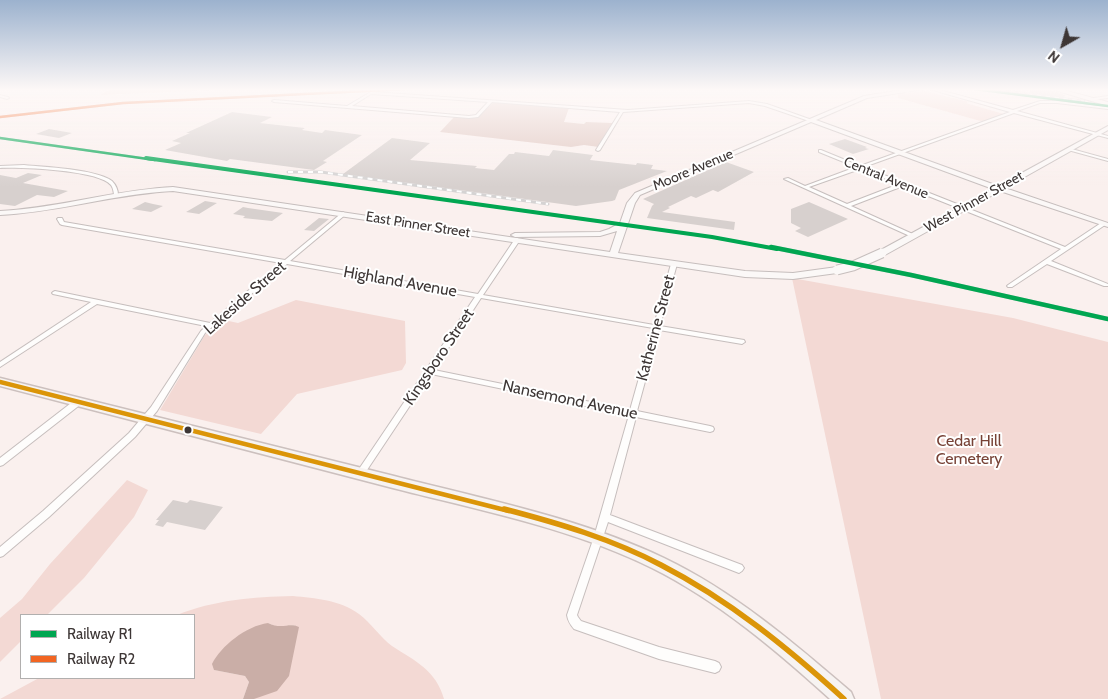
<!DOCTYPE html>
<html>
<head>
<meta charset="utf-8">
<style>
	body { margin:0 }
	#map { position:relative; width:1108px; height:699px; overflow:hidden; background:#faf0ee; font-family:Cabin,sans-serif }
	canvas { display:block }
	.legend { position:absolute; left:20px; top:614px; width:175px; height:65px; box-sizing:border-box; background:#fff; border:1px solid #b1afae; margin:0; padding:6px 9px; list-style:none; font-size:15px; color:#3d3635 }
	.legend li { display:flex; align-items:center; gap:10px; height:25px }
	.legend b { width:25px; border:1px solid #b1afae }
	.north { position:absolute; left:1038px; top:20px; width:50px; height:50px; -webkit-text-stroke:4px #fff; paint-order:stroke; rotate:218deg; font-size:14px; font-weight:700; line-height:20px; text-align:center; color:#3d3635 }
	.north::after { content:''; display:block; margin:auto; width:18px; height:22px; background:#3d3635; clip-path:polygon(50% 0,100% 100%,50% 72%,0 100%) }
</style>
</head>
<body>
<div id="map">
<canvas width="1108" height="699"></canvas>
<ul class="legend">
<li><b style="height:6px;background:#00a651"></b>Railway R1</li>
<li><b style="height:6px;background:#f26522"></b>Railway R2</li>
</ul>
<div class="north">N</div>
</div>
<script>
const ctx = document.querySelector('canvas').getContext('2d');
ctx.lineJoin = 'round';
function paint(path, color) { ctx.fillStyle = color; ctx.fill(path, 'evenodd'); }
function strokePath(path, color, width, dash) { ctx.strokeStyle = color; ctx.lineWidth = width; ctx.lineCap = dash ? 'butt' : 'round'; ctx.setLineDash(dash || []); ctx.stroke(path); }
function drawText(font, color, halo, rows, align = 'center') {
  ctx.font = font + ' Cabin,sans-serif'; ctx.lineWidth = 4; ctx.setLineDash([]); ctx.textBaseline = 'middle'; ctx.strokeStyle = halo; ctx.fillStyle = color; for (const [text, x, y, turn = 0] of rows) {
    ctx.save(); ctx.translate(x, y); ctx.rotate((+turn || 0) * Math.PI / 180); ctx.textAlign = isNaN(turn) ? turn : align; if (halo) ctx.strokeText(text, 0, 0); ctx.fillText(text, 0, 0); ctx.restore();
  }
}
paint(new Path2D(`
	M111 89H237L100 95Z
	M925 91 970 102 966 103 1004 114 984 122 898 98V94Z
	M792 278 1013 318 1108 342V699H881Z
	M296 300 405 321 406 363 402 370 297 394 261 434 160 410 205 335 224 320 238 323Z
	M127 480 148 490 134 517 84 578 47 615H21V641L0 662V618L22 599 50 564Z
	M293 596C315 598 340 600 359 614 371 623 380 637 392 646 415 661 436 670 444 699H254L295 625 277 627 268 623 214 670 245 676 249 682 243 699H0L39 678H194V615H177C214 600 253 597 293 596Z`), '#f3d9d4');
paint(new Path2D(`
	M494 102 569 108 564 122 584 124 586 122 613 123 599 147 584 145 571 147 440 132 454 117H476Z`), '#e0c7c1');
paint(new Path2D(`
	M268 623C282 630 289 622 299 627L289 676 277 691 254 699H243L249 682 245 676 214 670 212 664C221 646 246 626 268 623Z`), '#caaea7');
paint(new Path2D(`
	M1030 89H1048L1065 95 1064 98 1030 94Z
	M232 112 272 117 260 123 305 128 302 130 322 133 325 130 362 135 323 161 327 162 314 170 230 159 227 161 165 150 181 143 172 141 190 133H186Z
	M49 129 72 133 59 138 36 134Z
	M392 138 430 143 410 160 477 166 475 168 494 170 509 154H514L515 152 549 156 553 150 593 155 590 160 636 165 637 163 653 165 651 169 667 171 619 190 615 200 612 201 576 206 343 174Z
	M845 139 867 147 865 148 869 149 853 154 829 144Z
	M726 162 754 172 718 192 713 190 696 198 691 196 668 207 670 208 662 212 735 222 734 230 647 218 652 206 654 204 643 199Z
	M28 173 42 175 23 183 68 191 54 197 37 195 15 206 0 204V175L16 178Z
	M205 201 217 203 199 214 186 212Z
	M145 202 153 204 163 206 151 212 132 209Z
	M809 202 848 219 808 237 795 231 801 228 791 223V209Z
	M243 207 248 208 283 213 272 221 243 218 245 216 233 214Z
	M319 218 329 219 314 231 304 230Z
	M173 500 187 503 190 500 223 507 205 530 167 522 163 527 155 525 159 520H156Z`), '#d7d0ce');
const street = new Path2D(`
	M929 89H936L1013 110 1040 101H1057L1108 107V109L1057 103H1040L1017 111 1108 136V138L1014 113 864 167 1065 247 1101 223H1105V225L1051 261 1108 284V286H1104L1047 264 1012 287H1008L1007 286 1008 285 1061 249 903 186 851 206 917 236 914 238 912 237 784 179 788 178 805 186 856 167 819 152V150H821L860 166 1010 112ZM860 169 899 184 847 204 809 187Z
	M374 90 376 91 374 92 628 110 749 101 767 104 812 120 809 121 765 106 749 103 623 112 600 150 598 151 596 150 620 112 492 102 478 117 469 118 274 102 272 101 274 100 347 106ZM371 94 488 102 476 115 469 116 352 106Z
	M0 95 8 97 9 98 7 99 0 97Z
	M1108 96V98L1089 100 1087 99Z
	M1068 148 1108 159V161L1068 150Z
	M24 165C44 167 96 169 112 181 116 185 118 190 118 195L114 196C114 193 113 188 111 185 98 170 21 167 0 168V166Z
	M343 212 346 214 345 215 290 261 478 294 515 239 517 238 520 240 483 295 654 325 671 264 674 262 677 264 660 326 744 340 745 342 742 344 659 330 637 411 710 426 713 427 714 429 713 431 710 432 636 417 610 515 742 565 744 568 742 571 739 573 608 522 577 615 578 617 581 621 659 647 715 661 719 663 721 667 719 671 715 673 659 659 574 629C570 624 568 621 567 615L594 537 629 415 431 374 363 476 360 477 357 476 356 474 357 472 475 297 287 264 205 333 157 411 135 437 49 517 3 556 0 557V547L43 511 129 433 151 407 201 331 206 326 97 304 0 367V362L91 302 53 294 52 293 53 292 55 291 210 323 281 263 62 225 60 224 57 219 58 218H62L64 222 285 260ZM481 298 653 328 630 410 434 370Z
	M78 399 81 400 82 402 81 404 3 465 0 466V458L75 400Z`);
const secondary = new Path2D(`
	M909 89H925L867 98 816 120 998 186 1108 126V130L1005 188 1108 223V227L1000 191 885 255H879V251L993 189 811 122 640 195 635 203 618 253 745 271 793 273 837 267 841 270 837 273 793 279 745 277 173 191C114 194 59 212 0 215V211C59 208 114 190 173 187L610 252 617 231 600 236 515 237 511 235 515 233 600 232 609 229 620 223 627 203 635 193 864 96Z
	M1051 89H1060L1108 102V106Z`);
const primary = new Path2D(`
	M0 378C130 410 260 443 390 475 483 499 577 517 664 558 733 591 793 642 851 692L854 699H830C776 650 718 601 652 568 569 527 478 510 389 487 260 453 130 420 0 386Z`);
strokePath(street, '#c6bebd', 2);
strokePath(secondary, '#c6bebd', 2);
strokePath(primary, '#ccc0be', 3);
paint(street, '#fefdfc');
paint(secondary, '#fbf8f7');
paint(primary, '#f7f3f1');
const railFar2 = new Path2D(`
	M992 89 1084 101
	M0 117 123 103 405 89
	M0 138 155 160`);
const railFar1 = new Path2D(`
	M146 158 712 237 777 249
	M288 172H321L548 204`);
const rail = new Path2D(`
	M771 247 911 275 1108 319`);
strokePath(railFar2, '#d5d3d3', 2.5);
strokePath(railFar1, '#d5d3d3', 3);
strokePath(rail, '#d5d3d3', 4.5);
strokePath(railFar2, '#fff', 1, [4.5]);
strokePath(railFar1, '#fff', 2, [5]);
strokePath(rail, '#fff', 2.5, [7]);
const secondaryBridge = new Path2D(`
	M837 270 853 266 882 253`);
strokePath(secondaryBridge, '#c6bebd', 11, []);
strokePath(secondaryBridge, '#fbf8f7', 9);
strokePath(new Path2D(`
	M0 382 509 511`), '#db9508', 4.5);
strokePath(new Path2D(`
	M504 509C558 523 612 539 661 565 729 600 788 648 844 699`), '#db9508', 5.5);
strokePath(new Path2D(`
	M974 89 1108 106
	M0 138 155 160`), '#00a651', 2.5);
strokePath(new Path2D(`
	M146 158 712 237 777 249`), '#00a651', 4);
strokePath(new Path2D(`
	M771 247 911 275 1108 319`), '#00a651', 4.5);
strokePath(new Path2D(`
	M0 117 123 103 405 89`), '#f26522', 2.5);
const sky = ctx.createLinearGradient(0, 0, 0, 187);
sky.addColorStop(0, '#9cb2ce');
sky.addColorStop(0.48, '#fdf8f7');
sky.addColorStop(1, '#fdf8f700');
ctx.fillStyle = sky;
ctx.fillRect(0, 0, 1108, 187);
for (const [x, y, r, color] of [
	[188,430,4.5,"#3d3635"]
]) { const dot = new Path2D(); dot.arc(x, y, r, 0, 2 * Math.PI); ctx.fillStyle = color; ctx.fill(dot); strokePath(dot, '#fff', 2); }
drawText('14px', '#3d3635', '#fff', [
	["Moore Avenue",693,170,-23],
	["Central Avenue",886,178,22],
	["West Pinner Street",974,202,-29],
	["East Pinner Street",418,225,9]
]);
drawText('16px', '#3d3635', '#fff', [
	["Highland Avenue",400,282,10],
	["Lakeside Street",245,298,-41],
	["Katherine Street",656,328,-75],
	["Kingsboro Street",439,357,-56],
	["Nansemond Avenue",570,400,12]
]);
drawText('16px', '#774236', '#fff', [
	["Cedar Hill",969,441],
	["Cemetery",969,459]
]);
</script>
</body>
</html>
